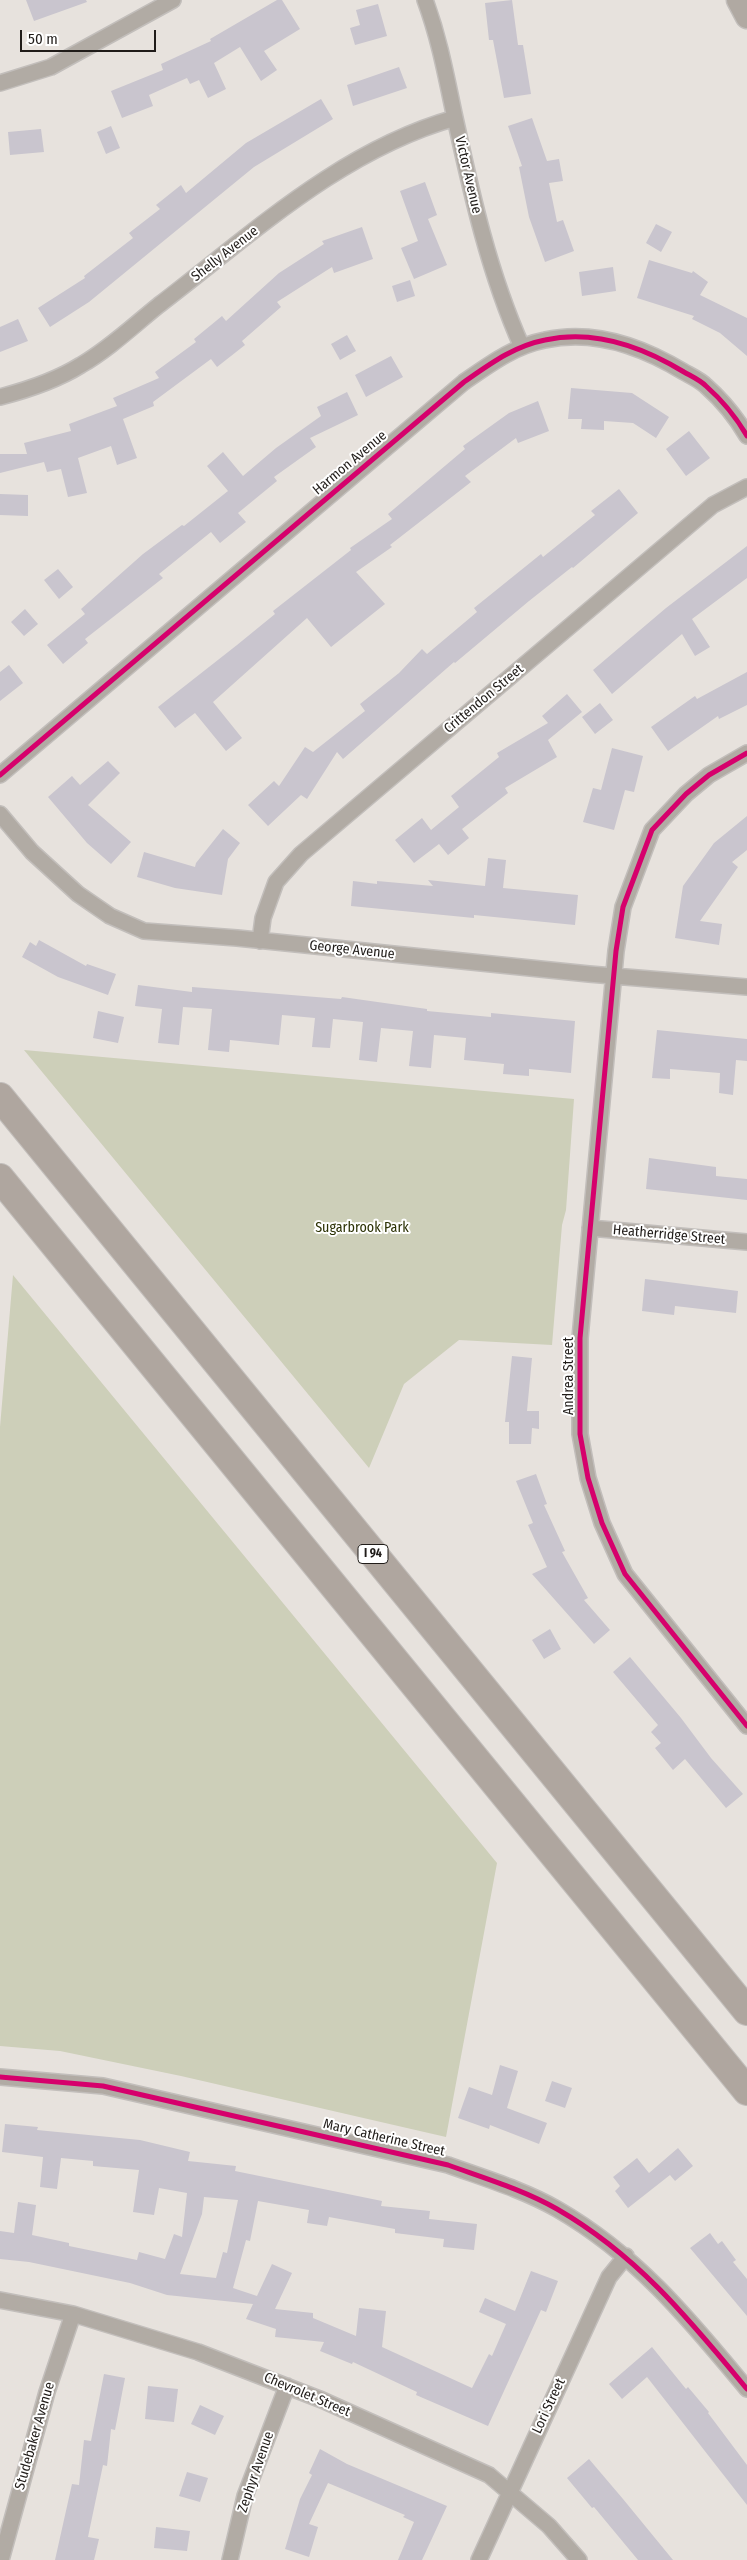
<!DOCTYPE html>
<html>
<head>
<meta charset="utf-8">
<style>
	body { margin:0 }
	#map { position:relative; width:747px; height:2560px; overflow:hidden; background:#e7e2dd; font-family:"Fira Sans Condensed",sans-serif }
	canvas { display:block }
	.scale { position:absolute; left:20px; top:30px; width:136px; height:22px; box-sizing:border-box; border:2px solid #201c19; border-top:0; padding-left:6px; font-size:15px; line-height:18px; white-space:nowrap; color:#201c19; -webkit-text-stroke:4px #fff; paint-order:stroke }
</style>
</head>
<body>
<div id="map">
<canvas width="747" height="2560"></canvas>
<div class="scale">50 m</div>
</div>
<script>
const ctx = document.querySelector('canvas').getContext('2d');
ctx.lineJoin = 'round';
function paint(path, color) { ctx.fillStyle = color; ctx.fill(path, 'evenodd'); }
function strokePath(path, color, width, dash) { ctx.strokeStyle = color; ctx.lineWidth = width; ctx.lineCap = dash ? 'butt' : 'round'; ctx.setLineDash(dash || []); ctx.stroke(path); }
function drawText(font, color, halo, rows, align = 'center') {
  ctx.font = font + ' "Fira Sans Condensed",sans-serif'; ctx.lineWidth = 4; ctx.setLineDash([]); ctx.textBaseline = 'middle'; ctx.strokeStyle = halo; ctx.fillStyle = color; for (const [text, x, y, turn = 0] of rows) {
    ctx.save(); ctx.translate(x, y); ctx.rotate((+turn || 0) * Math.PI / 180); ctx.textAlign = isNaN(turn) ? turn : align; if (halo) ctx.strokeText(text, 0, 0); ctx.fillText(text, 0, 0); ctx.restore();
  }
}
paint(new Path2D(`
	M24 1050 574 1099 566 1210 562 1225 552 1345 459 1340 404 1384 369 1468Z
	M13 1275 497 1863 446 2137 181 2076 60 2051 0 2046V1427Z`), '#cdcfb9');
paint(new Path2D(`
	M26 0H86L87 2 34 21Z
	M277 0H282L300 29 264 51 277 70 261 81 240 47 214 63 226 89 208 98 199 80 190 84 187 78 149 95 153 106 122 118 111 91 163 70 161 64 211 41 210 39Z
	M512 0 518 45H523L531 94 504 98 493 40H489L485 3Z
	M378 4 387 36 355 45 350 28 360 25 356 10Z
	M399 67 407 88 353 106 347 85Z
	M321 99 333 119 254 167 89 302 50 327 38 308 85 278 84 276 133 238 129 233 160 209 156 205 181 185 186 193 246 143Z
	M532 118 547 161 559 159 563 181 549 183 557 222 563 220 574 251 545 262 529 217 519 167 522 166 508 126Z
	M111 126 120 148 106 154 97 132Z
	M41 129 44 152 10 155 8 132Z
	M425 182 437 215 428 219 447 265 414 279 401 248 418 241 400 191Z
	M656 224 672 232 661 252 646 243Z
	M362 227 373 259 334 273 332 267 277 302 281 307 242 341 245 345 217 367 211 359 153 402 154 406 123 419 137 458 117 465 111 446 78 458 87 493 68 497 61 469 47 472 44 462 0 473V454H27L24 443 71 431 69 424 117 406 113 398 159 378 155 372 196 342 194 339 222 316 226 321 279 273 324 244 322 241Z
	M649 260 692 273 693 271 708 282 700 295 747 318V356L720 333 692 319 694 316 637 298Z
	M613 267 616 291 582 296 579 272Z
	M410 280 415 296 397 302 392 286Z
	M18 319 28 341 0 352V327Z
	M347 335 356 351 340 360 331 344Z
	M391 356 403 377 366 397 355 375Z
	M571 388 632 393 669 417 656 438 633 423 604 421V430L581 429 582 419H568Z
	M347 392 358 415 310 438 316 447 274 477 277 481 238 513 246 522 220 543 211 532 159 574 163 578 85 639 88 643 63 664 47 645 85 614 81 609 143 554 182 525 184 526 228 491 207 466 223 452 243 476 276 448 321 416 317 407Z
	M538 401 549 431 518 443 516 438 465 476 471 482 390 545 392 547 356 572 385 604 331 647 307 618 213 702 242 738 226 751 195 713 175 728 158 707 237 645 275 614 273 611 351 550 350 548 392 519 388 514 465 449 463 446 509 413Z
	M689 431 710 458 686 476 666 449Z
	M619 489 638 513 573 568 572 567 529 601 455 663 454 662 343 759 337 752 307 799 301 795 268 826 248 805 274 781 279 786 305 747 313 752 365 711 360 704 399 673 422 649 427 654 477 612 474 608 541 554 543 557 595 515 591 511Z
	M0 494 28 495V516L0 515Z
	M747 546V578L692 619 710 647 695 656 682 634 612 694 593 670 666 608Z
	M58 569 73 587 59 599 44 580Z
	M25 609 38 624 24 636 11 622Z
	M9 665 23 683 0 701V672Z
	M747 672V705L719 719 718 716 668 751 651 727 695 696 697 699Z
	M567 694 582 712 548 740 557 757 505 788 508 793 462 829 469 838 448 855 439 844 414 863 395 840 422 818 431 830 459 807 451 796 499 757 497 753 548 723 542 716Z
	M600 703 613 720 595 734 582 717Z
	M612 748 643 756 634 792 625 790 614 830 583 822 593 788 601 790Z
	M108 761 120 773 88 805 131 842 111 864 87 843 48 797 72 776 80 785Z
	M747 816V850L732 862 738 867 700 921 722 924 719 945 675 938 683 886 714 843Z
	M223 829 240 843 228 859 222 895 175 888 137 877 144 852 195 867 196 863Z
	M488 858 506 860 503 888 578 895 575 925 474 915V918L351 906 353 881 377 884V881L433 886 428 880 485 886Z
	M39 940 86 966 87 964 116 974 108 995 58 977 22 957 30 942 36 946Z
	M138 985 192 992V987L341 999 342 997 427 1009V1011L491 1017V1013L575 1021 571 1073 529 1069V1076L503 1074 504 1064 464 1060 466 1038 434 1035 431 1068 409 1066 413 1031 381 1028 377 1062 359 1060 363 1022 333 1019 330 1048 312 1047 315 1018 282 1015 279 1045 230 1040 229 1052 208 1050 212 1009 183 1007 179 1045 158 1043 162 1009 135 1006Z
	M98 1011 124 1017 118 1043 93 1038Z
	M657 1030 747 1039V1061L736 1060 733 1095 719 1093 720 1073 670 1069V1079L652 1078Z
	M649 1158 716 1167V1176L747 1179V1200L646 1189Z
	M645 1279 738 1291 736 1313 675 1306 674 1315 642 1311Z
	M512 1356 532 1358 527 1411H539V1429L532 1428 531 1444H509V1422H505Z
	M536 1474 547 1504 544 1505 565 1551 562 1552 588 1598 584 1600 610 1630 594 1644 532 1574 547 1567 528 1525 533 1523 516 1481Z
	M550 1629 561 1649 544 1659 532 1640Z
	M630 1657 681 1718 711 1758 743 1794 726 1808 685 1759 673 1770 655 1748 661 1743 651 1732 658 1725 613 1672Z
	M500 2065 518 2071 507 2108 547 2123 539 2144 490 2125 489 2129 458 2118 469 2087 492 2095Z
	M552 2081 572 2088 565 2108 545 2101Z
	M5 2124 38 2127 37 2130 140 2140 190 2152 188 2161 236 2166 235 2171 382 2201 381 2206 430 2211 429 2219 477 2224 474 2250 443 2247 444 2239 395 2233V2229L329 2217 327 2226 307 2223 309 2210 258 2201 250 2241 246 2240 233 2288 257 2296 272 2264 292 2273 275 2309 313 2313V2318L356 2336 359 2308 386 2311 382 2347 472 2388 489 2354 492 2356 506 2324 479 2312 485 2298 515 2311 531 2271 558 2281 546 2312 541 2310 488 2426 416 2395 417 2392 353 2362 352 2364 320 2351 324 2342 275 2337 276 2329 246 2319 253 2304 167 2295 130 2283 29 2262 0 2259V2231L14 2233 18 2202 36 2205 32 2235 69 2243V2246L137 2260 139 2252 165 2259 174 2234 182 2237 187 2193 159 2188 154 2215 133 2212 139 2170 93 2166V2161L61 2158 57 2189 40 2187 43 2157 2 2152ZM204 2197 238 2200 227 2253 223 2252 216 2278 180 2274 202 2214Z
	M678 2148 693 2166 675 2181 670 2175 628 2208 615 2191 620 2186 613 2177 637 2158 649 2173Z
	M710 2233 718 2244 722 2241 736 2260 733 2262 747 2279V2316L690 2248Z
	M652 2347 686 2389 688 2387 709 2412 708 2413 747 2465V2505L647 2377 622 2399 609 2384Z
	M104 2374 125 2378 115 2430 111 2429 107 2466 103 2465 88 2537 99 2539 94 2560H55L72 2484 79 2485 84 2440 91 2441Z
	M148 2386 178 2389 174 2422 145 2419Z
	M200 2405 224 2416 215 2435 191 2424Z
	M320 2449 347 2464 447 2506 422 2560H398L414 2522 403 2517 405 2515 328 2483 309 2524 318 2527 309 2557 285 2549 300 2499 312 2475 309 2473Z
	M589 2459 623 2499 673 2560H638L594 2507 592 2508 567 2478Z
	M187 2472 208 2478 200 2502 179 2496Z
	M156 2527 190 2531 187 2551 154 2548Z`), '#c9c5ce');
const street = new Path2D(`
	M425 0C440 41 446 76 455 118 472 196 489 273 522 347
	M0 83 51 67 173 0
	M0 397C27 390 57 380 81 365 109 349 134 325 159 305 252 234 341 150 455 118
	M747 753 709 775 686 794 652 830 623 907 616 951 580 1338V1434L588 1478 602 1523 625 1574 747 1726
	M0 775 464 382C490 364 514 346 545 340 594 329 643 347 684 372 691 376 700 380 706 386 723 401 736 417 747 436
	M0 814 32 852 78 894 110 916 144 931 237 938 589 974 747 987
	M260 941 263 918 276 882 301 854 713 505 747 487
	M590 1228 747 1242
	M0 2077 103 2086 448 2165C484 2178 524 2190 557 2209 637 2255 689 2319 747 2389
	M0 2300 73 2314 198 2352 322 2400 489 2475 549 2526 579 2560
	M1 2560 47 2392 73 2314
	M230 2560 245 2496 287 2386
	M479 2560 609 2277 626 2256`);
const secondary = new Path2D(`
	M738 0 747 17`);
const highway = new Path2D(`
	M0 1097 747 2011
	M0 1178 747 2091`);
strokePath(street, '#c2bebb', 18);
strokePath(secondary, '#c2bebb', 25);
strokePath(highway, '#c2bebb', 30);
strokePath(street, '#b1aba4', 15);
strokePath(secondary, '#b0a9a2', 22);
strokePath(highway, '#afa69f', 28);
strokePath(new Path2D(`
	M747 753 709 775 686 794 652 830 623 907 616 951 580 1338V1434L588 1478 602 1523 625 1574 747 1726
	M0 775 464 382C490 364 514 346 545 340 594 329 643 347 684 372 691 376 700 380 706 386 723 401 736 417 747 436
	M0 2077 103 2086 448 2165C484 2178 524 2190 557 2209 637 2255 689 2319 747 2389`), '#d6006c', 5);
for (const [x, y, w] of [
	[373,1554,30]
]) { const box = new Path2D(); box.roundRect(x - w / 2, y - 9.5, w, 19, 4); ctx.fillStyle = '#fff'; ctx.fill(box); strokePath(box, '#201c19', 1); }
drawText('bold 12px', '#201c19', null, [
	["I 94",373,1554]
]);
drawText('14px', '#201c19', '#fff', [
	["Victor Avenue",468,175,77],
	["Shelly Avenue",225,254,-38],
	["Harmon Avenue",350,463,-40],
	["Crittendon Street",484,699,-40],
	["George Avenue",352,950,6],
	["Heatherridge Street",669,1235,5],
	["Andrea Street",569,1376,-90],
	["Mary Catherine Street",384,2138,13],
	["Chevrolet Street",307,2395,23],
	["Lori Street",549,2406,-65],
	["Studebaker Avenue",35,2436,-74],
	["Zephyr Avenue",256,2472,-71]
]);
drawText('14px', '#2b3104', '#fff', [
	["Sugarbrook Park",362,1228]
]);
</script>
</body>
</html>
